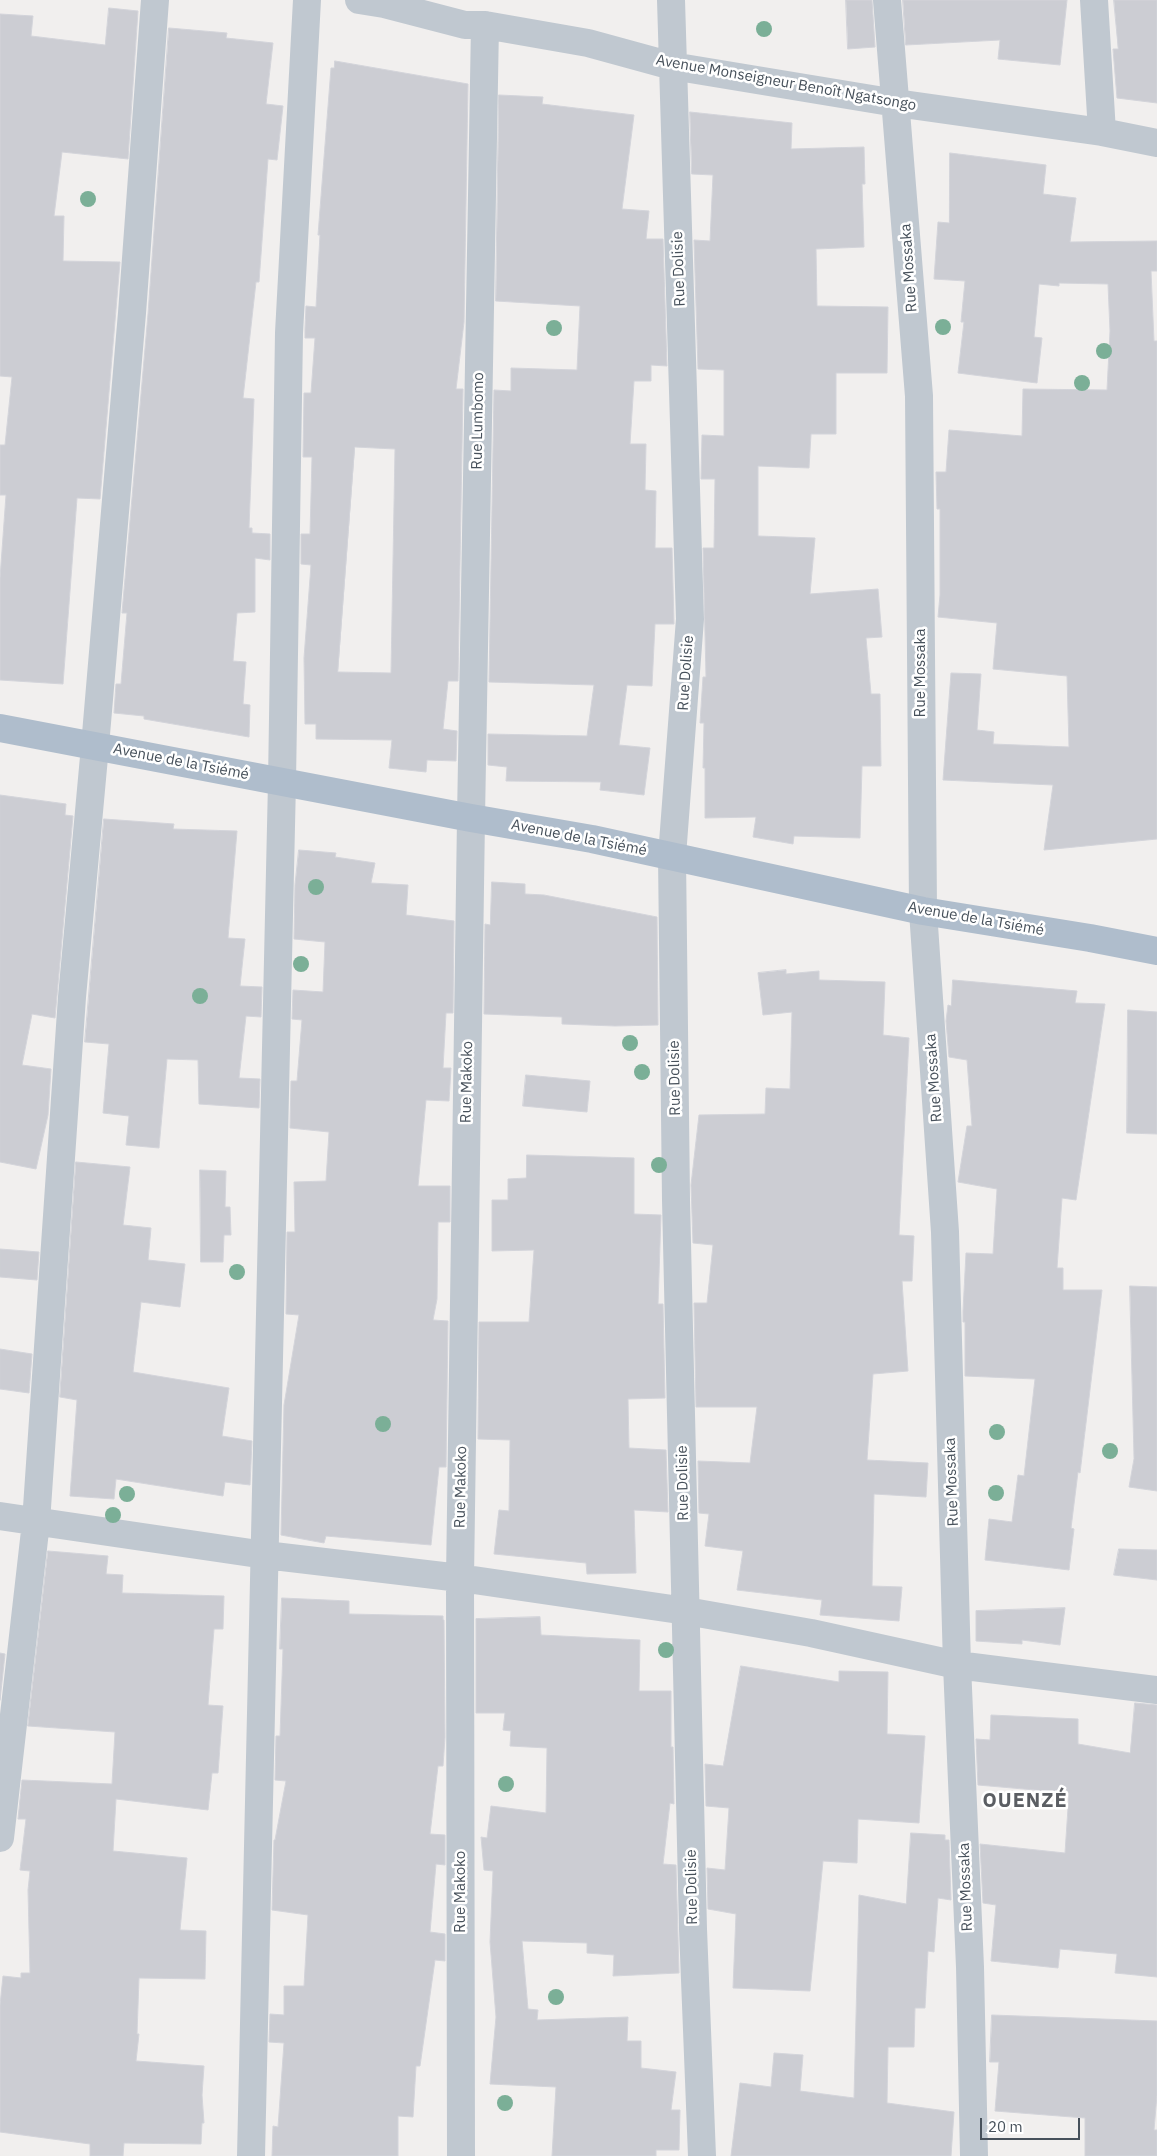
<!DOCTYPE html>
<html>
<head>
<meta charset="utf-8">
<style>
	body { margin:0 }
	#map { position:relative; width:1157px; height:2156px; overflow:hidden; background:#f1efee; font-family:"IBM Plex Sans",sans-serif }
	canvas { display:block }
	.scale { position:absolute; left:980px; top:2118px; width:100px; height:22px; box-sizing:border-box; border:2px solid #47515b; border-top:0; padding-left:6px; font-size:15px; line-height:18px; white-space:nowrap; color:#47515b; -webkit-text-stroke:4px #fff; paint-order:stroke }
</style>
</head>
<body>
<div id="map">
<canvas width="1157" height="2156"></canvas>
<div class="scale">20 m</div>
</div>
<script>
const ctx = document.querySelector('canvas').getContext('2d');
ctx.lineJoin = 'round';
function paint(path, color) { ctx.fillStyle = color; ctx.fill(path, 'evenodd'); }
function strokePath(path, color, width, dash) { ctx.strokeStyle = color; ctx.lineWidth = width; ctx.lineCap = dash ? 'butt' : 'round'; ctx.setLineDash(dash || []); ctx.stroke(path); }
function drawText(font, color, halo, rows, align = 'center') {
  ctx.font = font + ' "IBM Plex Sans",sans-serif'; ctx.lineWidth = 5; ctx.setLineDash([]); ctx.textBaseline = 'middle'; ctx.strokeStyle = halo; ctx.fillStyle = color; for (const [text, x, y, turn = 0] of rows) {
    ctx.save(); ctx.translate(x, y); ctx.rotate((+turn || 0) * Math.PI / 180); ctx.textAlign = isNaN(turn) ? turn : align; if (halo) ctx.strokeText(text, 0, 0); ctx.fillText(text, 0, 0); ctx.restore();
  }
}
const building = new Path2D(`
	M846 0H872L875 47 848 49Z
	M903 0H1067L1060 65 998 59 1000 40 906 45Z
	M1114 0H1157V103L1117 98 1113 49H1118Z
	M109 8 138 11 128 159 62 152 54 216H64L63 261 120 262 100 499 77 498 63 684 0 680V578L6 495H0V445H5L12 377 0 376V14L33 16 31 36 105 45Z
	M169 28 227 33 226 38 273 43 266 104 283 106 277 160 268 159 259 282H256L243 398 254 399 249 528H252V533L270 534V560L255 558V612L237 613 233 661 246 662 243 704 250 705 249 737 144 719V716L114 713 116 684H121L127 613H122L148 314Z
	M335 61 468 84 464 322 456 389H463L458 681H448L443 729 457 731 456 761 427 760 426 772 389 768 392 740 316 739V724H305L304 658 311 565 301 564V534H310L312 457H303L304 393H311L315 338H305V329L306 306 316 307 320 235H318L331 68H334ZM355 447 395 449 391 673 338 672Z
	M499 95 543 97 542 104 634 115 622 209 649 211 646 239H663L667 366 651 365V381H634L630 444H646L645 490 656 491 655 548H672L674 624H655L652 686 627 685 619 745 650 748 644 795 600 790 601 782 506 781 507 767 488 765V734L587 736 594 685 489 682 494 390 511 391V368L577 370 580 306 496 301Z
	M690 112 792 123 791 149 864 147 865 184H862L864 247 816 249 817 306 888 307 887 373H836V434H811L809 468 758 466V536L815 538 810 594 878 589 882 637 866 638 871 694H880L881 766H862L860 838 794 836 793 844 753 837 756 817 705 818V768H703L704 723H700L703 677H706L703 548H714L715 479H701L702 435 724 436V370L698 369 694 240 710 241 713 175 692 174Z
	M950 153 1046 165 1043 194 1076 198 1070 242 1157 241V271H1151L1154 341H1157V839L1044 850 1053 785 943 780 951 673 981 674 977 730 994 732 993 744 1069 747 1067 676 993 669 997 623 938 617 940 595V509H937L936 472H946L949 430 1022 436 1023 389 1107 390 1110 331 1108 284 1059 283V286L1039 284 1034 337 1042 338 1037 383 958 373 964 322H961L965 281 934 279 938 222 949 223Z
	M0 795 66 804 65 815 73 816 55 1018 32 1014 22 1065 51 1069 48 1115 36 1169 0 1162Z
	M104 819 174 824 173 829 237 831 228 938 245 939 240 986 262 987 261 1017 246 1016 239 1078 260 1079 259 1108 199 1104 198 1060 167 1059 159 1148 126 1145 129 1116 103 1113 109 1044 85 1042Z
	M299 850 336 853 335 857 375 863 371 883 408 885 406 915 454 921 453 1013H446L443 1068H451L449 1101 426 1100 418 1186H450V1222H438L437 1299 433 1320 448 1321 446 1467H439L431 1545 326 1536 324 1543 281 1535 284 1405 299 1315 286 1314 287 1232H295L294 1182 326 1181 329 1132 290 1128 291 1081H297L302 1020 292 1019 293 990 323 992 325 942 294 939 295 885Z
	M492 882 525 884V894L544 895 657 917 658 1025 615 1026 562 1024V1017L484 1014 485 924 490 925Z
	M786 970V974L819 971V980L885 982 883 1035 909 1038 899 1235 914 1236 912 1281H902L908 1371 873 1374 867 1460 928 1463 926 1497 874 1494 872 1586 902 1587 899 1621 820 1615 822 1600 737 1590 743 1551 705 1546 709 1514 699 1513 698 1461 750 1463 757 1407H696L694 1303H707L713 1245 693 1243 691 1185 699 1115 765 1114 766 1088 790 1089 792 1012 763 1015 758 973Z
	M953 980 1077 991 1075 1003 1105 1004 1076 1200 1062 1198 1057 1268H1063V1290H1102L1080 1473 1078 1472 1071 1528 1074 1529 1069 1570 985 1560 989 1519 1012 1522 1018 1475 1024 1476 1035 1379 965 1376V1322H963V1311L966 1253 993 1254 997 1189 958 1182 967 1126H972L967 1060 949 1057 946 1021 948 1005 951 1006Z
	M1128 1010 1157 1012V1134L1127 1133Z
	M526 1075 590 1081 587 1112 523 1106Z
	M527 1155 634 1158V1214L661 1215 658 1304H663L665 1398 628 1399 629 1448 666 1450 668 1512 634 1510 636 1573 587 1574 586 1563 494 1554 499 1510 509 1511 510 1440 478 1439 479 1322H529L534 1250 492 1251V1200H508V1179L526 1178Z
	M76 1162 130 1167 123 1225 151 1228 148 1260 185 1264 180 1307 141 1302 133 1372 229 1388 222 1436 252 1441 250 1485 225 1482 223 1496 116 1479 114 1499 70 1496 77 1400 60 1397Z
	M200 1170 226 1171 225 1207H230L231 1235H224L223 1262H201Z
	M0 1249 39 1252 37 1280 0 1277Z
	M1130 1286 1157 1287V1491L1129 1487 1134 1459Z
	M0 1349 32 1354 29 1393 0 1389Z
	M1119 1549 1157 1550V1580L1114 1575Z
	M48 1551 108 1556 106 1574 123 1575 122 1593 224 1596 223 1629H214L208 1705 223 1706 218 1773H212L208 1810 116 1799 113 1851 187 1858 180 1930 206 1931 205 1979 139 1978 137 2034H139L136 2061 204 2066 202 2095 204 2123H202L201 2144 124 2143 123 2156H90V2144L0 2132V2005L3 1976 21 1978V1973H30L28 1890 30 1871 20 1870 26 1819H18L22 1780 112 1784 115 1732 28 1726Z
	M282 1598 349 1601V1614L443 1616V1620H444L445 1737 443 1766H438L430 1834 445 1835V1865L436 1864 430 1932 445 1934V1961L435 1960 420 2066H416L413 2117 398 2116V2156H272L273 2126 278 2127 284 2043 269 2042 270 2014 284 2015V1986H304L308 1915 272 1910 274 1840H275L286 1781 275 1780 276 1736H280L283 1649H280Z
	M1065 1608 1060 1645 1022 1640V1644L976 1641V1611Z
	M540 1617 541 1635 640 1640 639 1691H671V1747H673L674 1804 670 1803 663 1864 676 1865 679 1973 613 1976 614 1955 587 1953V1943L522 1941 528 2009 538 2010 537 2020 628 2017 627 2041H641V2068L676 2072 671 2110H680L679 2150H656V2156H552L556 2087 490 2084 496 2017 490 1942 493 1871 484 1870 481 1837 487 1838 491 1806 546 1813 547 1748 510 1746 511 1731 503 1730 505 1713H476V1619Z
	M0 1653 5 1654 0 1700Z
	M741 1666 839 1682V1671L888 1672 887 1734 925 1736 919 1823 858 1819 857 1863 823 1861 810 1991 733 1988 736 1914 708 1909 707 1868 725 1870 729 1808 706 1806 705 1764 723 1766Z
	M1135 1703 1157 1705V1977L1115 1973 1117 1954 1060 1949 1058 1968 991 1961 996 1905 983 1903 980 1844 1065 1853 1069 1793 978 1785 976 1739 990 1740 991 1715 1078 1719V1744L1130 1753Z
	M911 1833 945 1835V1840H949L951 1900 938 1898 934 1952 928 1951 925 2008H915L914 2047H888L887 2103 954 2112 951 2156H731L740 2083 771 2087 774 2053 803 2055 800 2091 854 2098 859 1895 906 1904Z
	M992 2015 1157 2021V2095L1154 2130H1157V2156H1085V2118L995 2111 999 2062H990Z`);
paint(building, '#cccdd3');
strokePath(building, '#d3d4da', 1);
strokePath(new Path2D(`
	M359 0 384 4 465 25H485L588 43 672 66 896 103 1102 132 1157 143
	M671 0 690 619 672 856 676 1200 693 1929 702 2156
	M887 0 919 396 923 911 945 1232 957 1665 970 1967 974 2156
	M1094 0 1102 132
	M0 1516 265 1555 460 1578 686 1611 811 1633 957 1665 1157 1690
	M0 1838 36 1522 72 997 95 746 132 313 155 0
	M251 2156 282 782 289 333 307 0
	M461 2156 460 1578 471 818 485 25`), '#c0c8d0', 28);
strokePath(new Path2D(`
	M0 728 471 818 592 839 923 911 1090 938 1157 951`), '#afbdcc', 28);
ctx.fillStyle = '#7baf97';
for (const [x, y] of [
	[764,29],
	[88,199],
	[943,327],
	[554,328],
	[1104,351],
	[1082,383],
	[316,887],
	[301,964],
	[200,996],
	[630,1043],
	[642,1072],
	[659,1165],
	[237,1272],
	[383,1424],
	[997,1432],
	[1110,1451],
	[996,1493],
	[127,1494],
	[113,1515],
	[666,1650],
	[506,1784],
	[556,1997],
	[505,2103]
]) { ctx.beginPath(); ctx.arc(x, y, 8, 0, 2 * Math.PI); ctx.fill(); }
drawText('15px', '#47515b', '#fff', [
	["Avenue Monseigneur Benoît Ngatsongo",786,83,10],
	["Rue Mossaka",909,268,-94],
	["Rue Dolisie",679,269,-92],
	["Rue Lumbomo",478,421,-89],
	["Rue Dolisie",686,673,-86],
	["Rue Mossaka",921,673,-90],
	["Avenue de la Tsiémé",181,762,11],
	["Avenue de la Tsiémé",579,838,11],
	["Avenue de la Tsiémé",976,919,10],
	["Rue Dolisie",675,1078,-91],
	["Rue Mossaka",934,1078,-94],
	["Rue Makoko",467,1082,-89],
	["Rue Mossaka",952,1482,-92],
	["Rue Dolisie",683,1483,-91],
	["Rue Makoko",461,1487,-89],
	["Rue Dolisie",692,1887,-91],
	["Rue Mossaka",966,1887,-92],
	["Rue Makoko",461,1892,-90]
]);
ctx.letterSpacing = '1px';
drawText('bold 20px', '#5b5e63', '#fff', [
	["OUENZÉ",1025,1801]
]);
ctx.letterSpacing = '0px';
</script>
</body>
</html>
